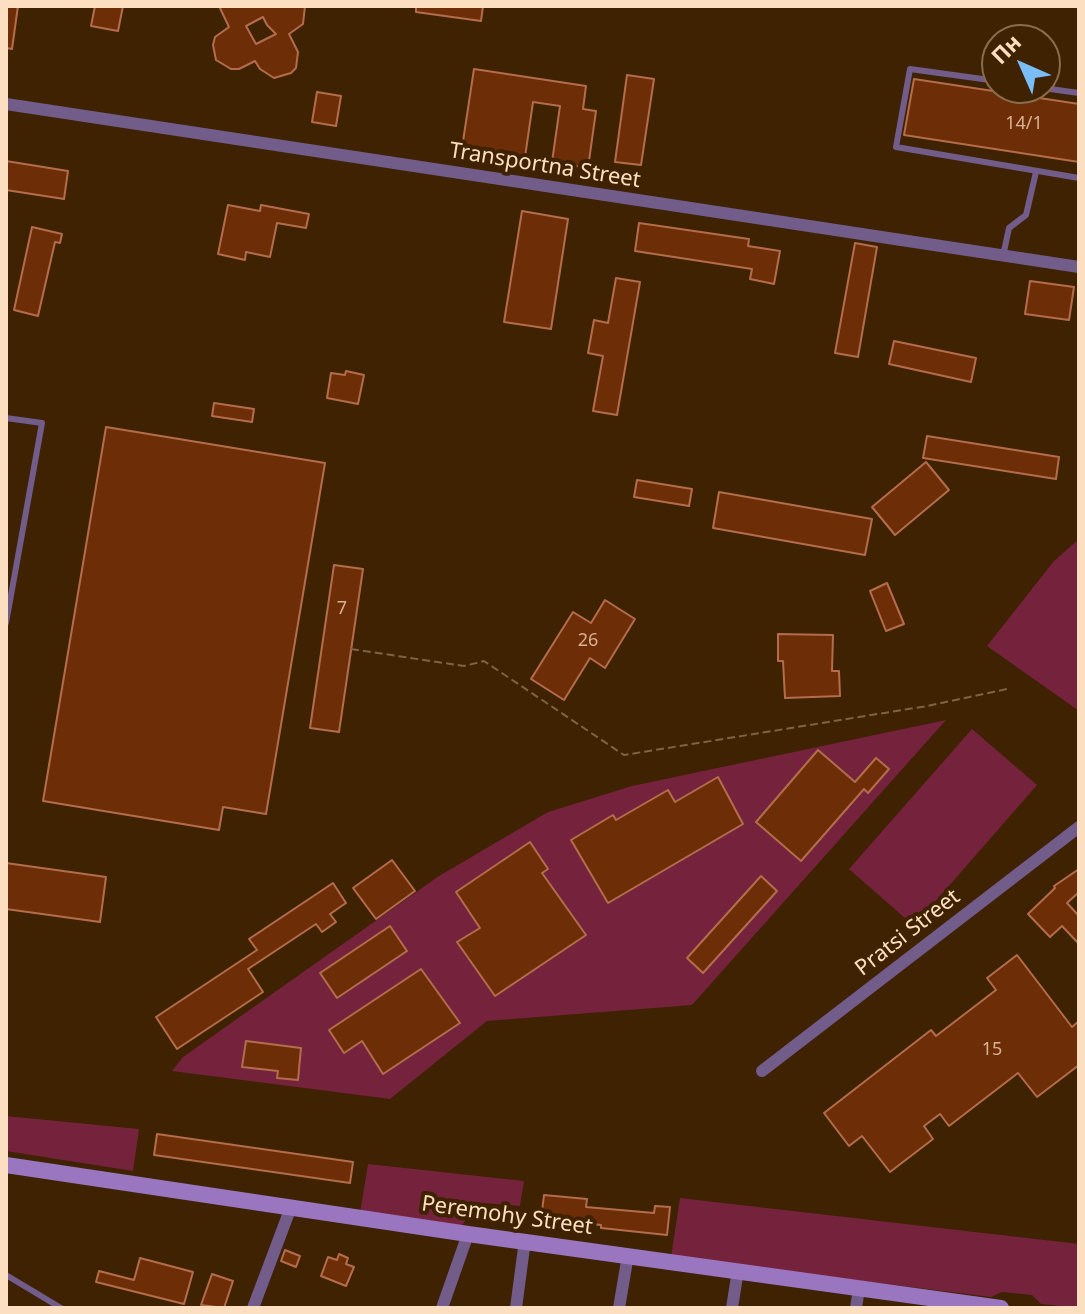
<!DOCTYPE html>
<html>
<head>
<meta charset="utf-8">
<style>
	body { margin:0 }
	#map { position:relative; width:1085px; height:1314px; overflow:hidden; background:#3e2201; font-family:"Noto Sans",sans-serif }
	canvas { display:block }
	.frame { position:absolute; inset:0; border:8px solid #fcdec1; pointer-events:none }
	.north { position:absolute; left:981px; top:24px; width:80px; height:80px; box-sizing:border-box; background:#3e2201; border:2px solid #8a6d4e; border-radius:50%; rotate:315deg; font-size:22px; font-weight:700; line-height:32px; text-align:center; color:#fcdec1 }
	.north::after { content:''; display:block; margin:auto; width:28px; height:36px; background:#7abef8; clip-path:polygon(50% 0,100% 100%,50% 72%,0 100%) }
</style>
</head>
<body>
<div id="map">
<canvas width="1085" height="1314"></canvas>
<div class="frame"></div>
<div class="north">Пн</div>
</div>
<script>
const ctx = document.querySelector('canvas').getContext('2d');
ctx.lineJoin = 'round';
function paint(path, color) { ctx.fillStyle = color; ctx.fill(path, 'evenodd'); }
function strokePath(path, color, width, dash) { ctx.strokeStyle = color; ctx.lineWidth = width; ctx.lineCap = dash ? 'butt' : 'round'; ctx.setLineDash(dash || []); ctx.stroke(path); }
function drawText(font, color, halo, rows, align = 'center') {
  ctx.font = font + ' "Noto Sans",sans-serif'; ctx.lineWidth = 8; ctx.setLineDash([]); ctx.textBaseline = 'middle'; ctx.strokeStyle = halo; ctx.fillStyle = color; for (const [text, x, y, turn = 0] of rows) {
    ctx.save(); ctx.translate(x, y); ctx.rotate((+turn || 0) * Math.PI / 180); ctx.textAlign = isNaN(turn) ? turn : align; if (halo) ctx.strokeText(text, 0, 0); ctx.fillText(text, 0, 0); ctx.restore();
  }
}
paint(new Path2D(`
	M1079 539V711L987 646 1054 561Z
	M946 720 692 1005 487 1021 390 1099 172 1071 183 1057 439 876 548 812 632 786Z
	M972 729 1037 785 914 926 849 869Z
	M6 1116 139 1129 133 1171 6 1151Z
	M368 1164 524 1181 520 1206 471 1202 464 1223 459 1227 360 1213Z
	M680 1198 1079 1244V1308L1041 1304 1032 1295 1002 1292 991 1297 671 1257Z`), '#75223c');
const building = new Path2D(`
	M6 6H18L12 49 6 48Z
	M95 6H123L118 31 91 26Z
	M219 6H305L303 24 289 34 298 52 296 68 291 73 274 78 260 69 255 61 239 69H231L216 60 213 45 215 37 229 27ZM263 17 267 25 276 34 256 44 246 26Z
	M416 6H483L481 21 416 12Z
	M474 69 586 86 583 109 596 111 588 168 552 162 560 106 533 102 525 157 462 148Z
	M627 75 654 79 641 165 615 162Z
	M914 79 1079 104V162L904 135Z
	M317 92 341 96 336 126 312 122Z
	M6 161 68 171 64 199 6 190Z
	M228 205 260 211 261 205 309 214 306 228 277 223 270 257 246 252 245 260 218 254Z
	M522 211 568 219 551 329 504 322Z
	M639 223 749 239 748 246 780 251 774 284 750 279 752 269 635 251Z
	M32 227 62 234 60 243 55 242 38 316 14 310Z
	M855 243 877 247 858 357 835 353Z
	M616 278 640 282 617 415 593 411 603 356 588 353 594 320 608 323Z
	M1030 281 1074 287 1069 320 1025 314Z
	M894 341 976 358 971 382 889 364Z
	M346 371 364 375 358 404 327 398 331 373 345 375Z
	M214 403 254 409 252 422 212 416Z
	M106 427 325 463 266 814 223 807 219 830 43 801Z
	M927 436 1059 457 1056 479 923 458Z
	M926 462 949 490 895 535 872 507Z
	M637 480 692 489 689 506 634 497Z
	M719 492 872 519 865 555 713 528Z
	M334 565 363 569 339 732 310 728Z
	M887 583 904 624 886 631 870 591Z
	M605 600 635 619 605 668 590 658 564 700 531 679 573 612 591 623Z
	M778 634 833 635 832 671H839L840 696 785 698 783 661H778Z
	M818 750 855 782 876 758 889 769 868 793 864 789 801 861 756 822Z
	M718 777 743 824 608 903 571 840 613 815 616 820 668 790 675 802Z
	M530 842 548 869 542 873 586 935 495 996 457 942 480 928 456 892Z
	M392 860 415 891 376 919 353 888Z
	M6 863 106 877 100 922 6 909Z
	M1079 869V892L1067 903 1079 916V944L1062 926 1050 937 1028 914 1055 888 1054 886Z
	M761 876 777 891 703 973 687 958Z
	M333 883 346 903 330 914 336 922 322 932 316 924 248 969 263 992 177 1049 156 1017 257 950 249 939Z
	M390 926 407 951 337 998 320 973Z
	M1017 955 1072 1027 1079 1021V1065L1037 1097 1018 1073 949 1126 940 1114 924 1126 933 1139 890 1172 862 1136 849 1146 824 1113 931 1030 936 1036 996 990 987 978Z
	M421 969 460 1023 383 1074 362 1041 344 1053 329 1030Z
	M246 1041 301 1048 298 1080 277 1078 278 1071 242 1067Z
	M157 1134 353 1162 350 1183 154 1155Z
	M544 1195 587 1199 586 1207 654 1213 655 1206 670 1207 667 1235 601 1228V1225L541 1219Z
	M285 1250 300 1256 296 1267 281 1261Z
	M339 1254 348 1258 346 1264 354 1267 346 1286 321 1276 328 1257 337 1260Z
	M140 1258 193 1272 184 1304 96 1282 99 1271 134 1280Z
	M212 1274 233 1281 224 1308 201 1305Z`);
paint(building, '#6d2d07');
strokePath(building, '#b46d4c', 2);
strokePath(new Path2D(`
	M351 649 464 666 484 661 624 755 927 706 1007 689`), '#7f6343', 2, [8, 4]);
strokePath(new Path2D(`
	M997 81 910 69 896 147 1079 178
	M1043 88 1079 93
	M1003 256 1009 228 1026 215 1036 172
	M6 418 42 423 6 623
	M6 1275 61 1308`), '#725c8a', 6);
strokePath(new Path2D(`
	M6 104 1079 267
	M762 1071 1079 827
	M253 1308 291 1207
	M442 1308 468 1234
	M516 1308 525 1240
	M619 1308 628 1255
	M732 1308 738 1270
	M856 1308 859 1288`), '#725c8a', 12);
strokePath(new Path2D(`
	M6 1165 468 1234 1001 1308`), '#9a76c1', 16);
drawText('18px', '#d8b292', null, [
	["14/1",1024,124],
	["7",342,609],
	["26",588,641],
	["15",992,1050]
]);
drawText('22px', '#fcdec1', '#3e2201', [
	["Transportna Street",545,166,9],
	["Pratsi Street",908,933,-38],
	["Peremohy Street",507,1216,8]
]);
</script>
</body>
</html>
